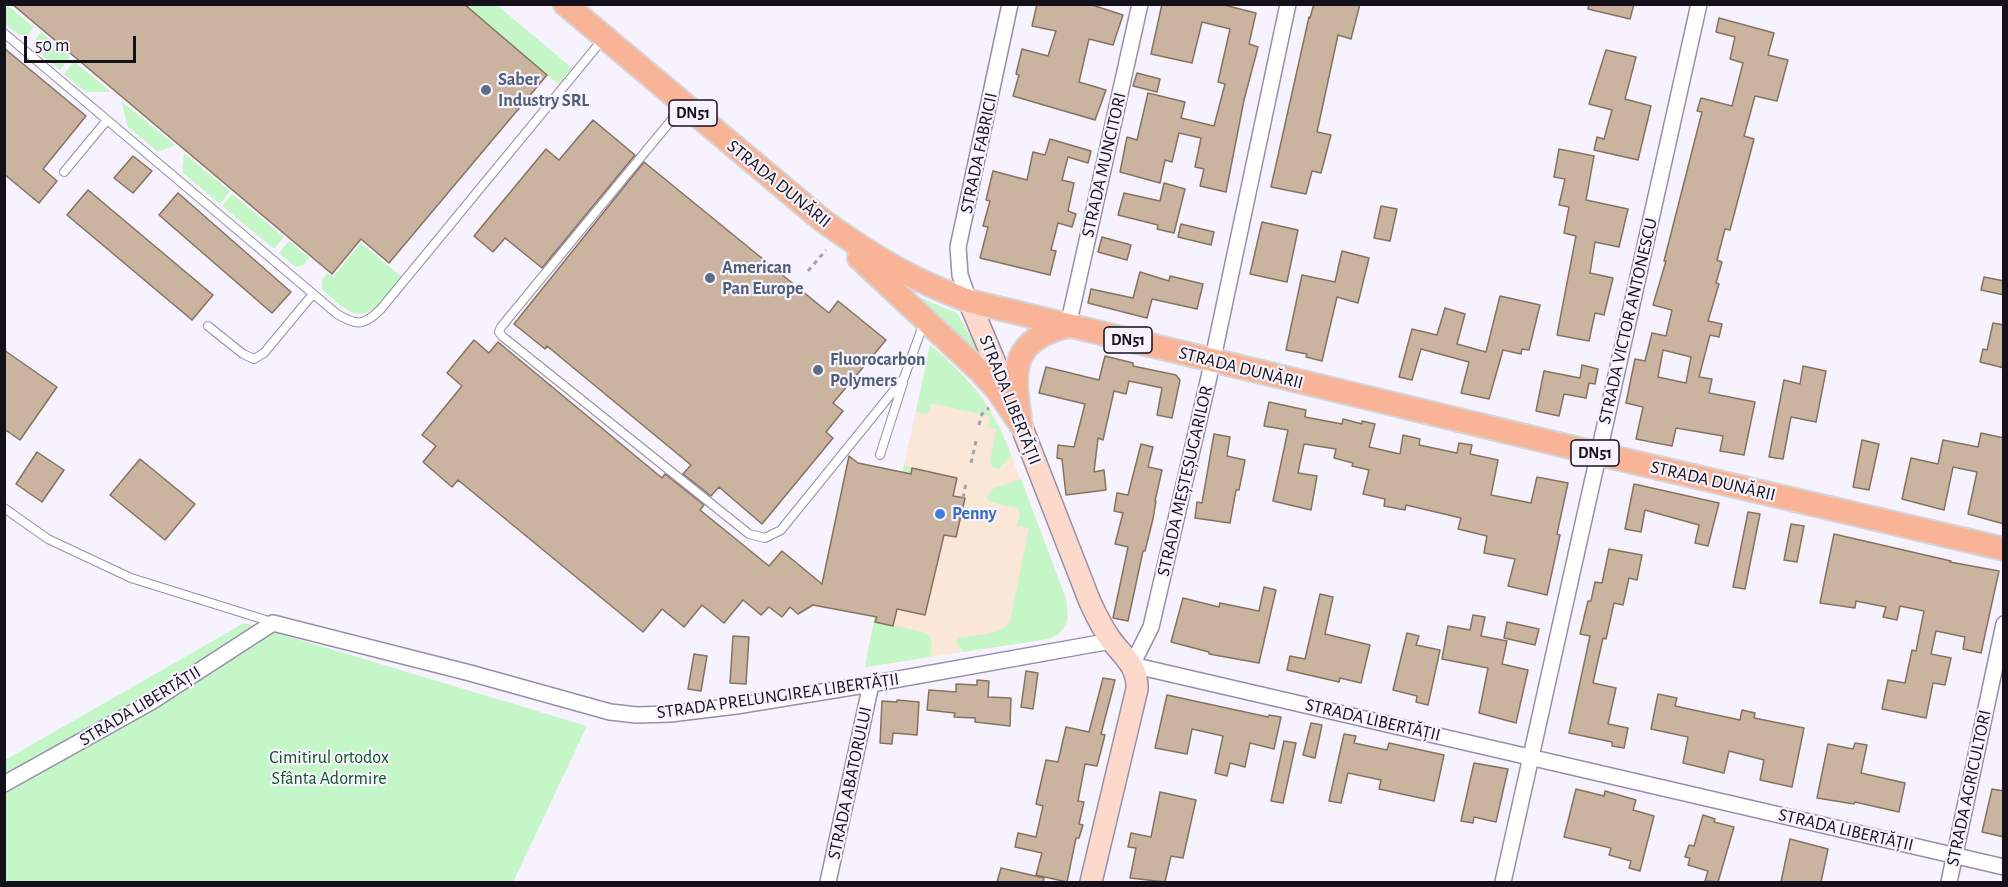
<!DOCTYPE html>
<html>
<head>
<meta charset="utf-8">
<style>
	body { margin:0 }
	#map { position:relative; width:2008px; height:887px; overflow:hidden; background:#f6f3fe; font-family:"Alegreya Sans",sans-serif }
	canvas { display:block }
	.frame { position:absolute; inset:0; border:6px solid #14111a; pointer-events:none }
	.scale { position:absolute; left:24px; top:36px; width:112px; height:27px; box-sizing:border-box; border:3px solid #14111a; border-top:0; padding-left:8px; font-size:18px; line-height:21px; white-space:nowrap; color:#14111a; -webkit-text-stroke:4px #f6f3fe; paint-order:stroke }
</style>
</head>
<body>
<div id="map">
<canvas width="2008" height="887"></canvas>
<div class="frame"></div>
<div class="scale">50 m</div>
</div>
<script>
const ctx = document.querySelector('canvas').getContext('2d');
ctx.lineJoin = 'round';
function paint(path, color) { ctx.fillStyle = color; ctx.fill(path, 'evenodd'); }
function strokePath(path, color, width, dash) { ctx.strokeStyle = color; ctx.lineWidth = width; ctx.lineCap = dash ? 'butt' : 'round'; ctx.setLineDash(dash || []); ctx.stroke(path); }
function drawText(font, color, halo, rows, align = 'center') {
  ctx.font = font + ' "Alegreya Sans",sans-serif'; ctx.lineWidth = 4.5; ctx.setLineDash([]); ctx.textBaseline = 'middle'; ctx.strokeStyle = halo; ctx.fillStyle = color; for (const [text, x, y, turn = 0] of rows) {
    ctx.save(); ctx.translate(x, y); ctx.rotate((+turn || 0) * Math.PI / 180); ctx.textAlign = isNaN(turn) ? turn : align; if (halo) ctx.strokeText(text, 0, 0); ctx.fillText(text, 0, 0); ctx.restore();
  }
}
paint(new Path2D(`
	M930 345 951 363 975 388 989 407 1002 431 1066 599 1068 618 1067 625 1058 635 1048 639 865 667 904 465Z`), '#fbe7d8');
paint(new Path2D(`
	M4 5H7L34 27 28 35H19L5 24Z
	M464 5H497L572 68 558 84Z
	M41 32 70 57 60 70 35 49V40Z
	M74 61 111 92H86L64 74Z
	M121 101 175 145 158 152 128 127Z
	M184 153 230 191 220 204 182 172Z
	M232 194 284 237 274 249 222 206Z
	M289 241 309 258 303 265 295 267 279 253Z
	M361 243 402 277C391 290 373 319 354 313 342 309 332 297 322 290V280L327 273 333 277Z
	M908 293 957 313 985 362Z
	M930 345C969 377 993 407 1011 455L999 469 992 467 990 461 996 429 988 427 990 416 931 403 928 414 916 412Z
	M904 465 912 468 876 621 926 633C934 640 932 648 930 657L865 667Z
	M1021 479 1066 599C1069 618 1068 631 1048 639L963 652 958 645 957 640 959 638C975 634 1001 637 1010 621L1029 528 1017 526 1020 514 1017 508 990 502 987 497 994 488Z
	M244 623 587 726 513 882H5V760Z`), '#c4f6c7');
const building = new Path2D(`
	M12 4H464L547 75 389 263 361 239 332 274Z
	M1037 4H1089L1123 15 1113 45 1089 39 1079 82 1106 90 1095 120 1013 96 1019 75 1016 74 1022 49 1048 56 1056 31 1032 26Z
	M1162 4H1220L1256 13 1249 44 1258 47 1244 100 1226 192 1200 186 1204 169 1195 167 1201 138 1179 133 1172 162 1165 160 1160 183 1120 172 1127 137 1137 140 1148 93 1185 102 1181 118 1214 126 1225 84 1218 82 1230 29 1202 22 1192 63 1151 54Z
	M1314 4H1360L1351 39 1338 35 1317 132 1331 135 1321 173 1312 171 1306 194 1271 187 1309 17 1310 18Z
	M1589 4H1634L1630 19 1588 9Z
	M1719 18 1774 33 1768 55 1788 60 1777 101 1755 96 1744 136 1754 139 1730 230 1725 229 1717 260 1722 262 1716 283 1719 284 1708 321 1722 324 1719 337 1710 335 1699 377 1712 379 1709 393 1755 402 1744 455 1720 451 1723 436 1676 428 1672 446 1636 439 1643 407 1626 403 1635 359 1645 361 1652 333 1666 336 1672 310 1653 305 1666 261H1664L1702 112 1697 111 1701 98 1732 106 1743 63 1730 59 1735 37 1716 32ZM1663 350 1691 357 1686 383 1658 377Z
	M4 48 86 116 43 169 57 181 39 203 4 174Z
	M1606 50 1636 57 1625 99 1651 106 1638 160 1594 150 1597 137 1604 139 1612 110 1589 104Z
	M1137 73 1160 79 1157 92 1133 86Z
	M593 120 635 155 542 268 505 238 493 252 474 236 546 149 559 160Z
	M1050 139 1091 151 1088 163 1068 157 1062 180 1074 183 1068 211 1076 214 1072 227 1058 223 1051 250 1056 251 1050 275 980 258 988 227 983 226 990 201 986 200 993 171 1027 180 1033 152 1045 155Z
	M1559 149 1594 156 1586 200 1628 209 1619 247 1595 242 1590 273 1613 278 1604 315 1595 313 1589 341 1557 335 1576 236 1564 233 1569 207 1559 205 1565 179 1554 177Z
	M133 156 152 171 133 193 114 178Z
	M644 162 829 313 838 301 886 340 833 403 843 411 826 432 833 438 762 524 719 487 711 496 683 474 691 465 547 346 545 349 514 324Z
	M1164 183 1185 189 1174 233 1157 229 1158 225 1118 215 1124 193 1160 201Z
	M88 190 213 295 192 320 67 215Z
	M178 193 291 292 272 313 159 215Z
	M1381 206 1397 209 1390 241 1374 238Z
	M1262 222 1298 230 1287 282 1250 274Z
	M1181 224 1214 232 1211 245 1178 237Z
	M1102 237 1131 245 1127 260 1098 252Z
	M1342 251 1369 258 1358 303 1337 297 1322 361 1306 357 1307 354 1286 350 1302 275 1335 282Z
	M1140 272 1169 281 1170 276 1203 284 1197 309 1152 299 1147 318 1088 303 1091 289 1133 298Z
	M1984 277 2004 281V295L1981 290Z
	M1500 296 1540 305 1529 350 1522 349 1521 354 1503 350 1489 399 1461 393 1469 362 1421 349 1412 380 1399 377 1412 329 1437 335 1445 308 1465 314 1457 344 1486 352Z
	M1993 323 2004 325V368L1980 362 1983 349 1987 350Z
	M474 340 489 353 498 342 662 478 665 474 704 505 700 510 769 566 782 551 822 584 849 456 858 463 911 474 912 468 957 478 953 496 965 498 956 537 944 535 925 615 897 609 893 626 875 622 877 617 813 605 798 614 790 607 782 617 769 607 761 615 743 600 724 623 702 605 684 627 662 609 643 632 458 480 452 487 423 462 436 446 422 435 462 386 447 373Z
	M4 350 57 387 20 440 4 429Z
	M1105 356 1133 363V366L1176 375 1180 380 1172 418 1157 415 1162 388 1129 381 1126 394 1114 391 1103 440 1098 438 1094 472 1104 470 1106 490 1066 495 1062 459 1057 458 1058 445 1074 447 1085 404 1039 393 1046 367 1099 380Z
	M1582 365 1598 369 1595 384 1589 383 1586 398 1564 394 1559 416 1536 411 1544 371 1580 378Z
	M1803 366 1826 371 1816 422 1791 417 1783 459 1769 457 1784 380 1800 384Z
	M1269 402 1306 410 1305 417 1342 424 1343 419 1362 424V421L1375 424 1369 447 1400 454 1403 435 1420 439 1419 445 1457 453 1459 443 1472 445 1470 454 1498 460 1491 495 1531 503 1537 477 1568 483 1557 534 1560 535 1547 595 1508 586 1515 559 1484 553 1487 536 1458 529 1461 518 1406 505 1405 510 1384 506 1385 499 1363 494 1369 470 1352 466 1353 463 1334 458 1336 449 1304 444 1298 473 1317 476 1311 510 1273 501 1288 430 1264 426Z
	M1981 433 2004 438V524L1968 514 1977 472 1953 467 1944 510 1902 499 1911 458 1938 464 1943 440 1978 447Z
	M1214 434 1230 437 1227 456 1245 460 1239 490H1236L1230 523 1195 518 1197 502 1202 503Z
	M1862 440 1879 444 1869 490 1853 487Z
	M1141 444 1153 447 1148 467 1162 470 1155 501H1156L1153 519 1145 551H1143L1128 621 1113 618 1128 547 1115 544 1123 513 1114 511 1117 493 1128 495Z
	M37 452 64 470 42 502 16 484Z
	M140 459 195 504 165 540 110 495Z
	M1634 484 1719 503 1708 546 1695 543 1699 525 1645 510 1641 532 1625 529Z
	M1748 512 1760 514 1745 589 1733 587Z
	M1791 524 1804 526 1797 562 1784 560Z
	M1834 534 1951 561 1950 562 1999 571 1981 653 1963 649 1965 637 1936 631 1931 654 1951 658 1945 685 1933 683 1926 718 1882 709 1888 680 1905 683 1912 650 1916 651 1924 611 1900 606 1897 620 1883 617 1886 607 1856 601 1855 608 1820 603Z
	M1609 549 1642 555 1637 580 1629 578 1623 605 1614 603 1606 639 1603 638 1593 683 1616 688 1608 724 1628 728 1624 748 1612 746V742L1569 733 1590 636 1580 634 1588 601H1591L1595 582 1602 583Z
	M1264 587 1276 590 1259 663 1209 654V652L1171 642 1183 598 1219 607 1220 603 1259 611Z
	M1320 594 1333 597 1325 634 1370 645 1361 683 1340 678 1339 682 1287 670 1290 656 1305 659Z
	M1473 615 1485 617 1481 636 1507 641 1502 664 1528 670 1516 723 1479 713 1488 668 1442 659 1448 626 1470 630Z
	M1507 622 1539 629 1535 645 1504 638Z
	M1407 633 1419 636 1416 645 1440 650 1428 705 1416 702 1417 696 1393 690Z
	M733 636 749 637 746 684 730 683Z
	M694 654 707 656 701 691 688 689Z
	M1026 671 1038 673 1033 709 1021 707Z
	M1103 678 1115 680 1101 734 1105 735 1097 766 1085 764 1078 801 1084 802 1079 824 1083 825 1079 838H1076L1067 882 1036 875 1042 853 1015 847 1018 833 1036 837 1043 806 1036 804 1046 760 1058 762 1066 727 1089 732Z
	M977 680 989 681 988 697 1011 698 1010 726 975 722V718L954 717 955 713 927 710 929 690 956 692V684L977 685Z
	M1658 694 1677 698 1675 706 1740 720 1742 710 1755 713 1754 718 1804 728 1792 787 1760 780 1764 760 1729 751 1724 773 1683 763 1688 737 1651 729Z
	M1167 695 1268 717 1269 715 1281 717 1274 749 1250 743 1245 767 1230 763 1227 776 1215 773 1223 736 1192 729 1187 754 1155 748Z
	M897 700 919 702 917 735 893 733 892 744 880 743 882 701 897 702Z
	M1311 723 1322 725 1315 758 1303 755Z
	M1344 734 1356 736 1354 743 1387 750 1389 743 1444 755 1434 801 1379 789 1381 780 1348 773 1341 803 1329 801Z
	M1284 741 1296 743 1283 803 1271 801Z
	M1855 743 1867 745 1861 773 1905 783 1899 812 1855 802 1854 804 1817 798 1828 744 1853 749Z
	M1474 763 1508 769 1496 822 1474 817 1473 823 1461 821Z
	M1576 789 1604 796 1605 791 1636 800 1633 810 1654 816 1640 871 1629 868 1631 861 1609 855 1611 848 1564 837Z
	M1992 789 2004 791V837L1982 832Z
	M1160 792 1196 800 1183 858 1171 856 1165 882 1130 878 1136 848 1128 847 1131 833 1151 837Z
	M1703 815 1715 819 1714 822 1734 827 1718 882 1705 881 1708 871 1688 865 1690 858 1685 857 1689 845 1694 846Z
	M1790 839 1828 849 1821 882H1781Z
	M1001 868 1044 878 1043 882H997Z`);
paint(building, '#cab49f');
strokePath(building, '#86725f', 1.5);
const lane = new Path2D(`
	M4 33 337 314C357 326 363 326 380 310L603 39
	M683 106 501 327 499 332 502 336 749 534 765 538 781 530 904 378 924 322
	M64 172 107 120
	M208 326 243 354 254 359 264 353 313 294
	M880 455 903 383
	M4 508 48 539 131 578 272 622`);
const street = new Path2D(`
	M1288 4 1209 377 1151 627 1132 665 2004 867
	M969 301 960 275 958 247 1010 4
	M1068 326 1140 4
	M4 784 151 702 273 623 470 673 610 712 637 715 670 714 736 706 871 684 1111 641
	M828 882 871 684
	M1503 882 1699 4
	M1949 882 2004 624`);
const secondary = new Path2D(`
	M969 301 1021 425 1090 602C1096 615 1102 628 1111 640 1123 656 1138 666 1137 689L1091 882`);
const primary = new Path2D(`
	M565 4 822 220C872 256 910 279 969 301L1599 454 2004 549
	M859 258 980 371 998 391 1021 425
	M1020 418C1012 369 1012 339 1068 326`);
strokePath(lane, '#978fa8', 10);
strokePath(street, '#978fa8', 18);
strokePath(secondary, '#978fa8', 24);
strokePath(primary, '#d5d4d6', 26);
strokePath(new Path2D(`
	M808 271 826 250
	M979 425 982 414 989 408
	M971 463 976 441
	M963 498 966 483`), '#a5a2ac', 3, [4.5, 4.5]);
strokePath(lane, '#fff', 8);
strokePath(street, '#fff', 15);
strokePath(secondary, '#fcd9ca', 21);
strokePath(primary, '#f9b396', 22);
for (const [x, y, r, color] of [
	[486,90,6,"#5c6f8a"],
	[710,278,6,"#5c6f8a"],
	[818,370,6,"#5c6f8a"],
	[940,514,6,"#3f7fe0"]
]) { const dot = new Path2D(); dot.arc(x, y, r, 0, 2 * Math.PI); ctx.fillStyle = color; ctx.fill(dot); strokePath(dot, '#f6f3fe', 2); }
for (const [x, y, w] of [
	[693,113,48],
	[1128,340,48],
	[1595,453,48]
]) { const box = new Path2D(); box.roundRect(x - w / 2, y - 13, w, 26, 4.5); ctx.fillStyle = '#f6f3fe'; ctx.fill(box); strokePath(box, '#14111a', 1.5); }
drawText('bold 16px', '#14111a', null, [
	["DN51",693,113],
	["DN51",1128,340],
	["DN51",1595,453]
]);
drawText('bold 18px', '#4e5e75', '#f6f3fe', [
	["Saber",498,80],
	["Industry SRL",498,101],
	["American",722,268],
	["Pan Europe",722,289],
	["Fluorocarbon",830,360],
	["Polymers",830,381]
], 'left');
drawText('18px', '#14111a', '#f6f3fe', [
	["STRADA FABRICII",979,153,-78],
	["STRADA MUNCITORI",1104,165,-77],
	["STRADA DUNĂRII",779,184,39],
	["STRADA VICTOR ANTONESCU",1628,321,-77],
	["STRADA DUNĂRII",1241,368,14],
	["STRADA LIBERTĂȚII",1010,400,68],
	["STRADA MEȘTEȘUGARILOR",1185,481,-77],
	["STRADA DUNĂRII",1713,481,13],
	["STRADA PRELUNGIREA LIBERTĂȚII",778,696,-8],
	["STRADA LIBERTĂȚII",140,706,-31],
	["STRADA LIBERTĂȚII",1373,720,13],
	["STRADA ABATORULUI",850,783,-78],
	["STRADA AGRICULTORI",1969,788,-78],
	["STRADA LIBERTĂȚII",1846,830,13]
]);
drawText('bold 18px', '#366cbe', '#f6f3fe', [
	["Penny",952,514]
], 'left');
drawText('18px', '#0a561c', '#f6f3fe', [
	["Cimitirul ortodox",329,758],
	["Sfânta Adormire",329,779]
]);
</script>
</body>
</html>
